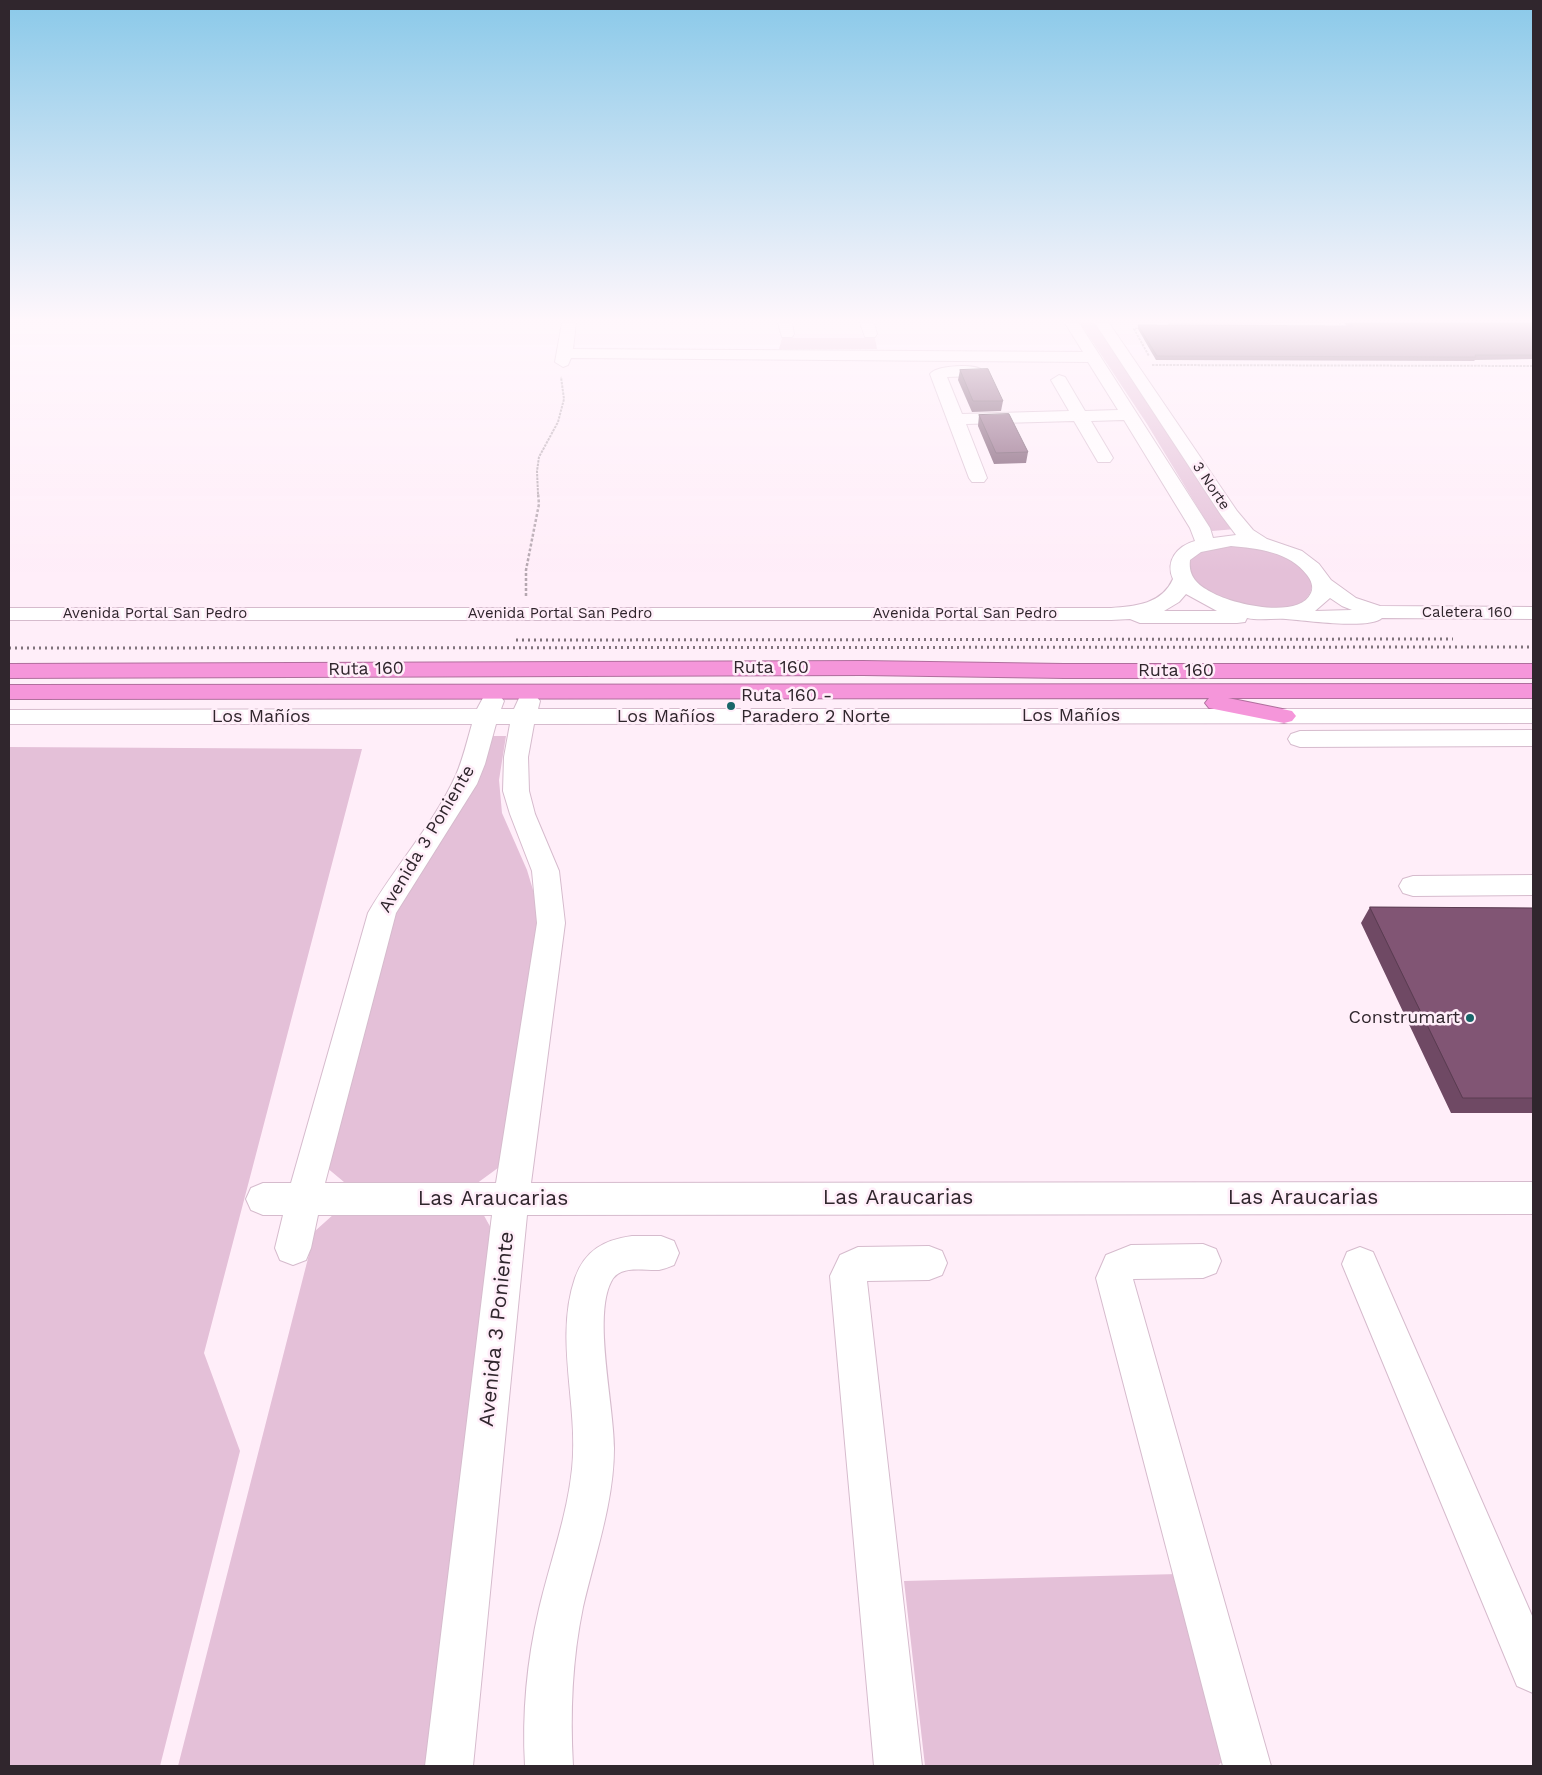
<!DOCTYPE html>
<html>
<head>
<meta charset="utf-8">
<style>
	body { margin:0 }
	#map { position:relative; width:1542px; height:1775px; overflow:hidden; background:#ffeef9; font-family:"Work Sans",sans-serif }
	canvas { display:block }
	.frame { position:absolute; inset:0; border:10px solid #30262d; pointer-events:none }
</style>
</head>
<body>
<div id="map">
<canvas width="1542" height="1775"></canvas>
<div class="frame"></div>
</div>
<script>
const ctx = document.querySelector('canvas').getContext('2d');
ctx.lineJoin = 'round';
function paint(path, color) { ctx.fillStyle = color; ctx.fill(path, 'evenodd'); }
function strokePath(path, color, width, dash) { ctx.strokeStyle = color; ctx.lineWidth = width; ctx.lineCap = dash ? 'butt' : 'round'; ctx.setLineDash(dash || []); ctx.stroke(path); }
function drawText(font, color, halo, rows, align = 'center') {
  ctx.font = font + ' "Work Sans",sans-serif'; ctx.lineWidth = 5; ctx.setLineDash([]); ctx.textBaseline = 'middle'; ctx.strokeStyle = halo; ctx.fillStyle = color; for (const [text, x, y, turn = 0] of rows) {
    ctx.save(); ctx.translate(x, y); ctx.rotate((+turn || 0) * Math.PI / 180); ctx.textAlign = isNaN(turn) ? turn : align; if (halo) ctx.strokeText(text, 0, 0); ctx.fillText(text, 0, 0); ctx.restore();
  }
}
paint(new Path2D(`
	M1080 323H1096L1236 529 1212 531 1147 424Z
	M1171 323H1270L1273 328 1174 327Z
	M782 338H875L877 349H779Z
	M1228 545C1248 547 1266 548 1284 556 1320 571 1323 604 1280 609 1265 610 1244 609 1230 603 1215 598 1172 574 1196 555 1204 548 1218 547 1228 545Z
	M491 736H506L499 780 502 813 527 870 536 900 537 925 502 1165 476 1184 344 1182 326 1167 392 919 476 785Z
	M9 747 362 749 204 1353 240 1451 160 1766H9Z
	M482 1212 492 1230 426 1766H178L315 1231 334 1214Z
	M1178 1574 1224 1759 1218 1766H925L904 1581Z`), '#e4c0d8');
const minor = new Path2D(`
	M562 323H576L573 349 1083 352 1065 323H1079L1210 528 1213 538 1236 535 1221 515 1095 323H1109L1237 511 1253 530 1267 539 1302 551 1319 564 1331 580 1356 598 1380 606 1533 607V619L1382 618C1369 630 1304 620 1286 619 1273 618 1260 621 1247 618L1245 622 1237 623H1140L1130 619 1111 620H9V608H1111C1136 606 1162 604 1173 579 1165 561 1177 546 1195 541L1190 528 1124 420 1091 421 1113 458 1110 462H1098L1074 421 966 424 987 478 984 482H972L969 478 930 374C936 365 977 363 983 371L975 376 947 377 962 414 1069 411 1051 380 1059 375 1065 377 1085 411 1118 410 1088 362 571 358 568 365 563 367 555 362ZM1231 546C1257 548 1290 552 1307 575 1311 580 1314 587 1311 593 1299 620 1231 604 1211 592 1198 585 1188 577 1190 560L1201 552ZM1186 594 1217 611H1164L1179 602ZM1330 598 1342 606 1352 610 1315 611Z
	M778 323H792L794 334 792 337H782Z
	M860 323H874L877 334 875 337H865Z
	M492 694 500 696 504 701 501 709H514L520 696 528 694 536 696 540 701 538 709H1533V723L534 724 528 757 529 791 535 814 559 871 565 923 531 1183 1533 1182V1214L527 1215 473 1766H425L492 1215H318L311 1248 306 1260 293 1265 280 1260 275 1248 283 1215H263L251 1210 246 1199 251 1188 263 1183H291L368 913C395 866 434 824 456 775 463 759 467 741 472 724H9V710L477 709 484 696ZM496 724H510L504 757 503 791 510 814 532 871 537 923 496 1183H325L396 913 477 784 485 764Z
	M1533 730V746L1300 747 1291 744 1288 739 1291 734 1300 731Z
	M1533 875V895L1413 896 1403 893 1399 886 1403 879 1413 876Z
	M632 1236H661L674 1241 679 1253 674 1265C669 1267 664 1269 659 1270 644 1271 619 1264 611 1282 593 1317 614 1405 614 1448 614 1502 595 1555 583 1607 572 1660 570 1713 573 1766H525C522 1714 527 1660 539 1609 550 1562 567 1517 572 1469 579 1406 554 1339 575 1278 585 1250 604 1240 632 1236Z
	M1203 1244 1216 1249 1221 1261 1216 1273 1203 1278 1133 1279 1271 1766H1223L1096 1278 1106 1255 1131 1245Z
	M929 1246 942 1251 947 1263 942 1275 929 1280 867 1281 922 1766H874L830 1276 840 1255 858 1247Z
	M1360 1247 1373 1252 1533 1618V1693L1517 1686 1342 1264 1347 1252Z`);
const highway = new Path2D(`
	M863 661 1064 664H1533V678H1064L863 675 9 678V664Z
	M1533 684V698H1228L1292 711 1296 716 1292 721 1284 723 1209 708 1205 703 1209 698 9 699V685Z`);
strokePath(minor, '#d6bbcd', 2);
strokePath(highway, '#b06f9d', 2);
strokePath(new Path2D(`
	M1339 323 1343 328
	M1141 327 1134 329 1149 356
	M1169 327H1171L1169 324 1261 326
	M1152 365 1533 366
	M538 494 537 471 539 457 558 422 564 399 561 377`), '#b5a7b0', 2, [2.5, 1]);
strokePath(new Path2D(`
	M526 596V570L539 504 538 493`), '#b5a7b0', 2.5, [3, 2]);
paint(minor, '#fff');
paint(highway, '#f596da');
strokePath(new Path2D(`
	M516 640 1453 639
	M9 648 1533 647`), '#7f737b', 3, [2, 4]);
paint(new Path2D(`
	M1344 323H1533V359L1475 360 1474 361 1156 360 1138 329V325L1347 326Z
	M960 370 1003 401 1001 411 972 412 958 380Z
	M979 415 1028 452 1026 463 994 464 978 426Z
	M1370 907 1533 908V1113H1451L1361 923Z`), '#6f4964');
const building = new Path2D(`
	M1350 323H1533V355H1475L1476 357 1157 356 1138 325 1353 326Z
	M988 369 1003 401H973L960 370Z
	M1009 414 1028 452 996 453 979 415Z
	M1370 907 1533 908V1098H1463Z`);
paint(building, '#815574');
strokePath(building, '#5a3c51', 1);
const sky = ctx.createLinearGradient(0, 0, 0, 572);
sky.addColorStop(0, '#8ac9e9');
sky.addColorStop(0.56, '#fff7fc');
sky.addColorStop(1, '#fff7fc00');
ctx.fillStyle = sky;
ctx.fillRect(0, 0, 1542, 572);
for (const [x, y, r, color] of [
	[731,706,5,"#186669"],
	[1470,1018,5,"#186669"]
]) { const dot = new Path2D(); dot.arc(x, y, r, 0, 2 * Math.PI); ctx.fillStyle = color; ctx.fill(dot); strokePath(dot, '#ffeef9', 2); }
drawText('15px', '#30262d', '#ffeef9', [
	["3 Norte",1211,486,56],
	["Caletera 160",1467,613],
	["Avenida Portal San Pedro",155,614],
	["Avenida Portal San Pedro",560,614],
	["Avenida Portal San Pedro",965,614]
]);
drawText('18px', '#30262d', '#ffeef9', [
	["Ruta 160",771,668],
	["Ruta 160",366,669,-1],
	["Ruta 160",1176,671],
	["Los Mañíos",1071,716],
	["Los Mañíos",261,717],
	["Los Mañíos",666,717],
	["Avenida 3 Poniente",427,839,-59]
]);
drawText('18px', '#30262d', '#ffeef9', [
	["Ruta 160 -",741,696],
	["Paradero 2 Norte",741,717],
	["Construmart",1460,1018,"right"]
], 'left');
drawText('21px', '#30262d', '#ffeef9', [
	["Las Araucarias",898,1198],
	["Las Araucarias",1303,1198],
	["Las Araucarias",493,1199],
	["Avenida 3 Poniente",497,1329,-84]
]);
</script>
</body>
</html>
